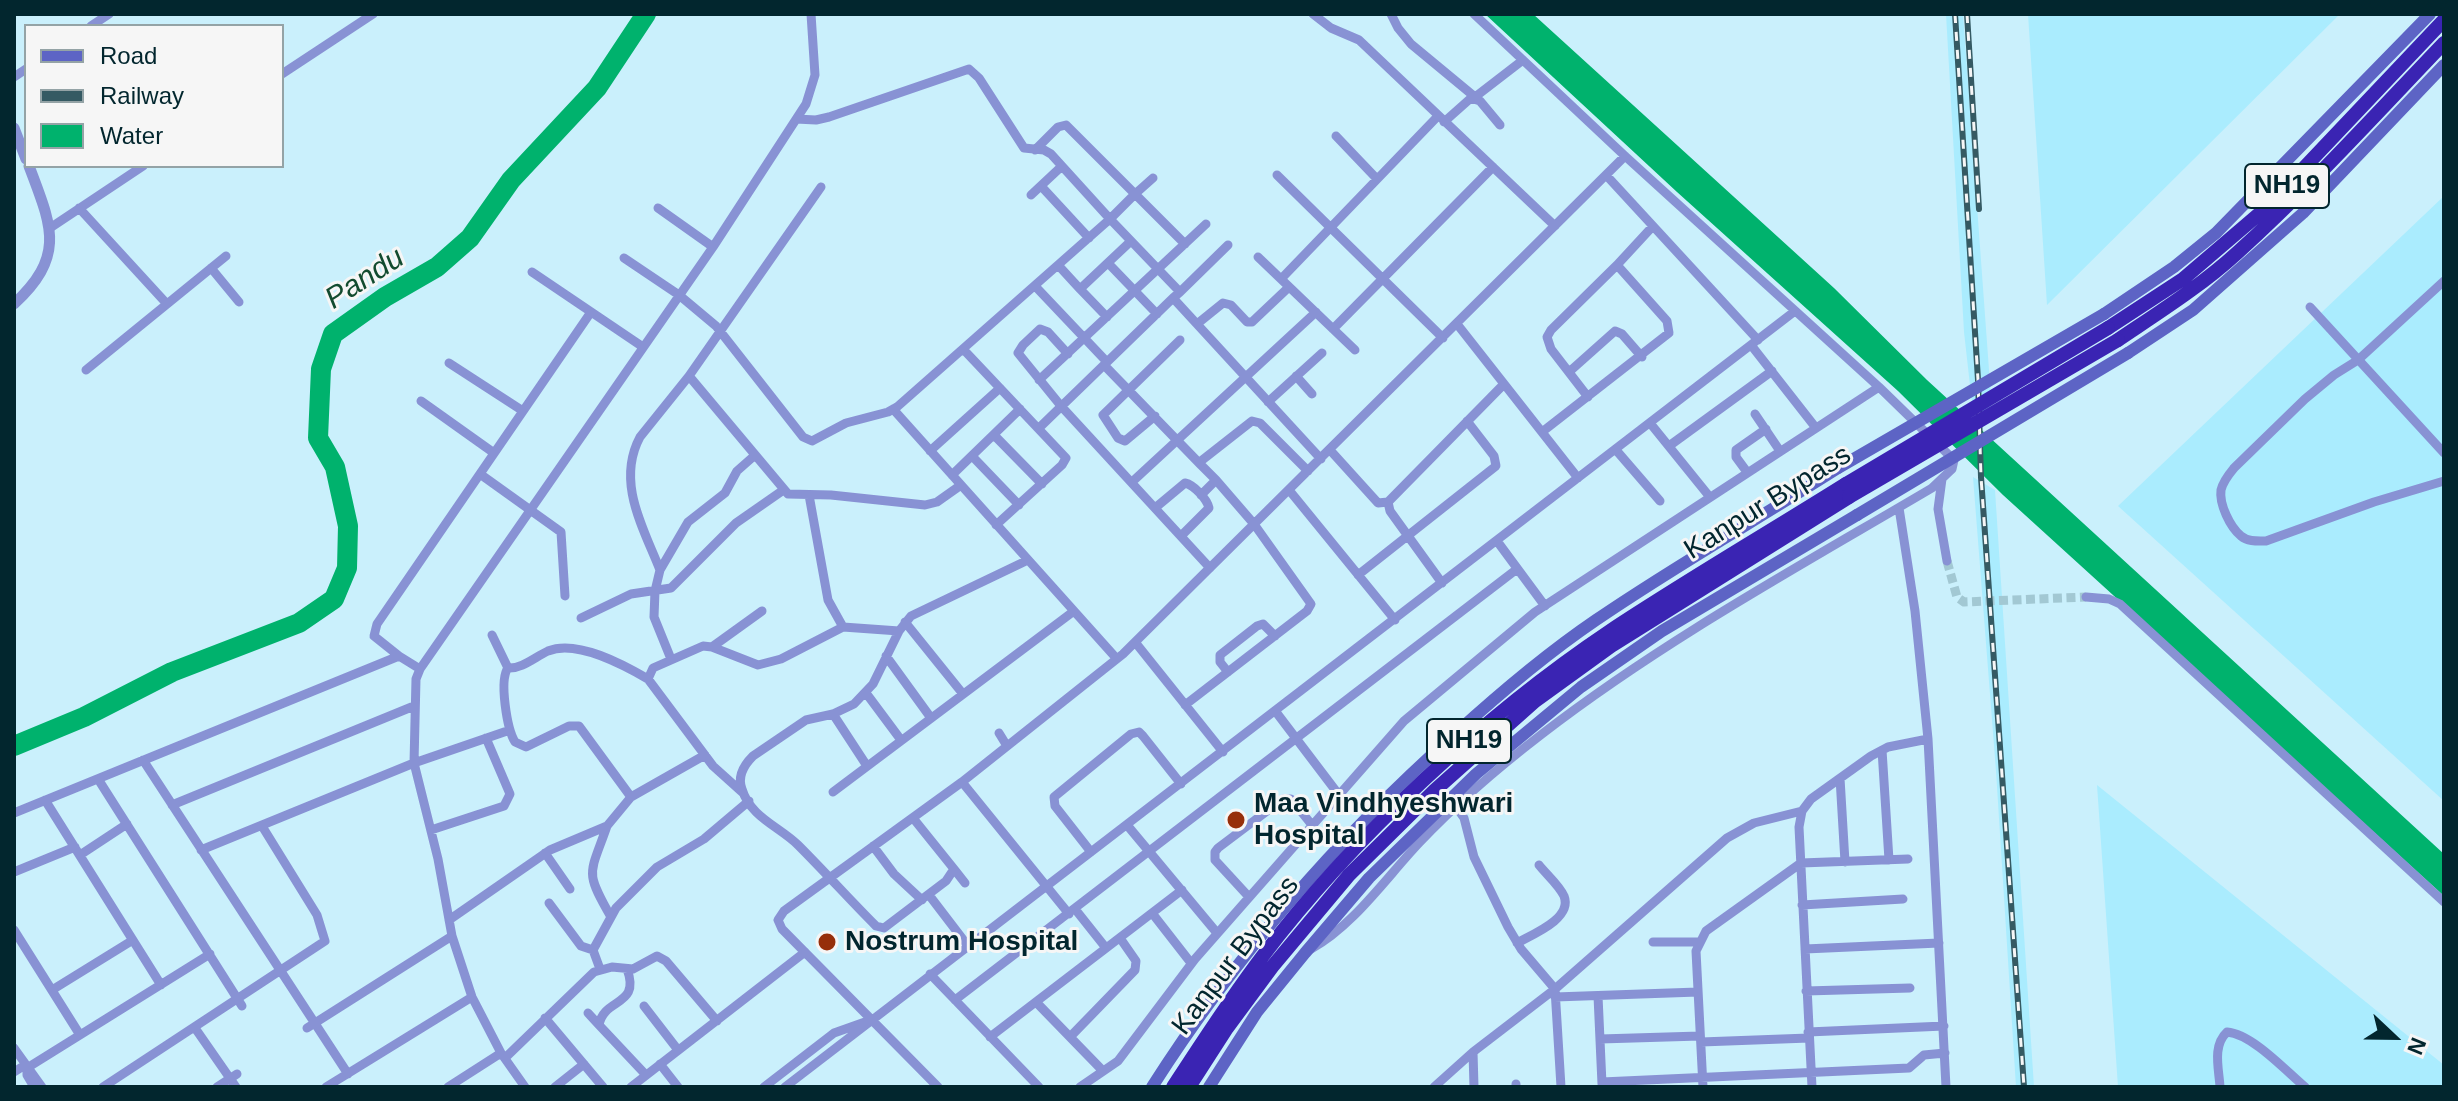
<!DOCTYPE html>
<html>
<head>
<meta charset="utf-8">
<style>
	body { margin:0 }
	#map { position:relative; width:2458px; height:1101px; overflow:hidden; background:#caf0fc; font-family:Helvetica,sans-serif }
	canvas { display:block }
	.frame { position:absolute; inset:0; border:16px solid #02262e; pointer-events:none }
	.legend { position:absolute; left:24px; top:24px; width:260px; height:144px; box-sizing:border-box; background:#f6f6f6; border:2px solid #94a3a6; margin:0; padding:10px 14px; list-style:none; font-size:24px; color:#02262e }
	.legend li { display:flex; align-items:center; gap:16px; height:40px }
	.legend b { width:40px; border:2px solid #94a3a6 }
	.north { position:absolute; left:2354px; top:997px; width:80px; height:80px; -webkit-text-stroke:6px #f6f6f6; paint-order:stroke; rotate:112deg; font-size:22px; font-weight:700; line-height:32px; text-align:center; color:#02262e }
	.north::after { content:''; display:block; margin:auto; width:28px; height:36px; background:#02262e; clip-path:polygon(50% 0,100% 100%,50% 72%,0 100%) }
</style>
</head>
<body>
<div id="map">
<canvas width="2458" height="1101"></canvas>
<div class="frame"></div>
<ul class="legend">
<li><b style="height:10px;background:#5d64c5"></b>Road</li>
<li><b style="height:10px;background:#355a63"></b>Railway</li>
<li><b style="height:22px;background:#00b26d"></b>Water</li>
</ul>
<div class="north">N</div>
</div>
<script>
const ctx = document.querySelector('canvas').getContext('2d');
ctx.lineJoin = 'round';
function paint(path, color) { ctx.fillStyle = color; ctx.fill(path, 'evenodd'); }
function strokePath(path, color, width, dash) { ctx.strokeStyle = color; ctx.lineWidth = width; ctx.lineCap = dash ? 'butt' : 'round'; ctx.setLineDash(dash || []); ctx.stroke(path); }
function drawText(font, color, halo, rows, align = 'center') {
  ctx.font = font + ' Helvetica,sans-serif'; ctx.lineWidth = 6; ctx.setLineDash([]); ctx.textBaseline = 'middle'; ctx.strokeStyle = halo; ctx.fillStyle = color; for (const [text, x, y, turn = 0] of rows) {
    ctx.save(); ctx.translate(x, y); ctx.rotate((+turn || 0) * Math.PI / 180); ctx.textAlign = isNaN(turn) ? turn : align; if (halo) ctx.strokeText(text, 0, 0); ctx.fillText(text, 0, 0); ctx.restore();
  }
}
paint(new Path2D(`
	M1946 14H1963L1992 411 1973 412 1964 332Z
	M2028 14H2340L2047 305Z
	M2444 196V801L2118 506Z
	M1973 477 1995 490 2034 1087H2016L1996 771Z
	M2097 785 2444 1065V1087H2118Z`), '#aaecfe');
paint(new Path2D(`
	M1485 14H1533L1834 288 1927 380 2444 854V896L2003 495 1898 391 1677 192Z`), '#00b26d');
strokePath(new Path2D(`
	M14 746 84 717 172 672 299 623 334 599 347 568 348 526 335 467 318 438 321 369 333 334 385 297 437 267 470 238 511 180 597 88 646 14`), '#00b26d', 20);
strokePath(new Path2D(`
	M1947 561 1957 597 1964 602 2086 597`), '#a2c8d3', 9, [9, 4.5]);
strokePath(new Path2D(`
	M1313 14 1331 28 1359 40 1555 226
	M1391 14 1398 28 1411 44 1475 97 1523 60
	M91 26 109 14
	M282 74 373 14
	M14 77 26 69
	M1444 122 1471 98 1480 101 1500 125
	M1336 136 1377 179
	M1035 150 1058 127 1066 125 1135 194 1110 219 1180 292 1173 298 1321 459
	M1277 175 1443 338
	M1606 175 1758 340
	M1153 178 1135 194 1185 244
	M1041 186 1089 238
	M821 187 689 376 788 494 831 495 925 505 937 502 961 485
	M1031 195 1062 166
	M79 208 167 304
	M658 208 713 247
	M50 228 143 166
	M1258 257 1355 350
	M624 258 679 295 716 326 803 437 812 441 846 423 888 412 897 407 1110 219 1051 154 1044 150 1024 148 979 78 969 69 829 117 816 120 796 119
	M1108 263 1157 314
	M1058 265 1080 289
	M211 268 239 302
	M532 272 643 347
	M1281 279 1438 116
	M2444 281 2358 360 2334 375 2305 399 2234 468C2229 474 2223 481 2221 490 2219 504 2230 527 2241 536 2248 542 2258 541 2266 541L2374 502 2444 481
	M1035 286 1107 362
	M1180 292 1228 245
	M2310 307 2444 453
	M1107 317 1080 289 1131 241
	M1197 324 1223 303 1231 305 1247 322H1252L1289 287
	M1457 324 1578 478
	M1333 329 1493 167
	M1751 345 1816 428
	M963 349 1066 458 1062 465 996 525
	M1068 354 1048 332 1040 329 1023 345 1018 353 1061 406 1210 568
	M449 363 523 411
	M1104 365 1201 465
	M86 370 226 256
	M1569 372 1615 331 1622 334 1642 357
	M1296 376 1312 394
	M1039 380 1206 224
	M1588 397 1551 349 1547 337 1551 330 1617 265
	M421 401 494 453
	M1268 402 1322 353
	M893 409 1117 659
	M1755 414 1780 451
	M1155 416 1125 441 1118 438 1103 415 1180 340
	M1650 423 1709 496
	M1039 428 1173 298
	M1542 432 1669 333 1667 321 1617 265 1653 226
	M994 435 1042 484
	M1669 446 1772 371
	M1330 450 1378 503 1388 502
	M1616 450 1660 501
	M930 451 1000 388
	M972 456 1019 505
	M1747 472 1736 457V450L1766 429
	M480 474 561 532 565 596
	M952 475 1020 409
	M1942 479 1938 509 1947 561
	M1132 482 1316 312
	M1289 490 1395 620
	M809 495 828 600 843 627
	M1201 495 1216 480 1201 465V461L1252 421 1260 423 1308 471
	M1155 508 1185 483C1194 485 1207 499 1209 508L1181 536
	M1899 508 1915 611 1928 739 1946 1087
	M1497 541 1545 606
	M660 570C643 527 616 482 640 437L689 376
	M1358 575 1496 466 1494 456 1467 421
	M1442 583 1390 511 1388 502 1504 384
	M2086 597 2109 599 2120 604 2444 902
	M581 618 631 594 671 588 736 523 782 491
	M905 622 963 694
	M492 635 508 668C522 669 535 657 548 651 577 639 624 665 648 679
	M1135 642 1223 752
	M712 647 762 611
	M399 656 374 636 377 624 591 312
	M886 656 931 718
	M671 659 654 617 655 591 660 570 688 522 725 493 737 471 754 456
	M508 668C499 680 507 729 515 742L526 747 569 726H579L631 797
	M1228 672 1220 662V655L1257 626 1263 624 1275 636
	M866 693 901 740
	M1185 705 1307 611 1311 604 1254 524 1216 480
	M1276 712 1339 795
	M833 714 867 766
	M999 733 1007 746
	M1882 750 1889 860
	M143 760 348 1074
	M1840 778 1845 862
	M98 779 242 1006
	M962 782 1069 914
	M833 792 1074 611
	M743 793 713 766 648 679 653 668 703 646 712 647 758 665 781 659 843 627 899 631
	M45 800 161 985
	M172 805 414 706
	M1457 808 1464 818 1474 857 1508 927 1521 949 1555 989 1561 1087
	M14 813 399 656 420 669
	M913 818 954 869 946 881 884 928 876 926C850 900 825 872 798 845 780 827 750 817 742 789 737 776 744 765 753 756L806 720 833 714 854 704 873 684 899 631 911 616 1028 560
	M1127 825 1217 933
	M607 826C590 875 584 870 611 917
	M431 830 504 806 510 794 486 738
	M873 846 894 874 922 900
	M201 850 414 763 510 730
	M1091 852 1055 806 1054 797 1131 734 1139 732 1143 736 1181 784
	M545 853 570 889
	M80 855 127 824
	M954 869 965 883
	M14 872 75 847
	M929 895 968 946
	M1249 897 1215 860V852L1218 848 1283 799H1291L1312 825
	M549 903 581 946 593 950
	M1802 905 1903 899
	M1075 909 1106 948
	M1152 913 1191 963
	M449 920 550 850 607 826 631 797 705 755
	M14 930 80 1035
	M1653 942H1698
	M1517 943C1531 935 1573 919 1564 896 1559 885 1546 874 1539 865
	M1311 949C1353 926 1386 878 1419 843 1456 804 1499 767 1542 734 1664 640 1800 566 1932 488L1952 469 1954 460 1879 387 1625 156 1474 14
	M1805 949 1939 943
	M600 969 593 950 616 908 657 867 704 839 749 801
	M627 969C641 1007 604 997 599 1025L646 1075
	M930 974 1039 1087
	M52 990 133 940
	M1806 991 1910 988
	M1598 996 1602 1084
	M1555 997 1698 992
	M955 1000 1517 569
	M1036 1002 1103 1071
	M644 1006 678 1050
	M588 1013 599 1025
	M545 1018 603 1087
	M195 1028 236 1087
	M307 1028 452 936
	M1808 1032 1944 1026
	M990 1037 1182 890
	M1070 1037 1135 970 1136 961 1120 938
	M1600 1039 1700 1036
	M1701 1042 1809 1038
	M14 1048 42 1087
	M1473 1052 1474 1087
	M505 1058 594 972 612 967 633 969 657 956 666 961 717 1021
	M660 1064 678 1087
	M27 1068 210 954
	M27 1068V1075L34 1087
	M14 1072 25 1065
	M1602 1082 1909 1068 1924 1055 1945 1053
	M1516 1084V1087
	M103 1087 325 941 317 915 262 826
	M217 1087 237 1074
	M326 1087 472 997
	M448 1087 501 1053
	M525 1087 501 1053 472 997 452 936 438 859 414 763 416 679 420 669 713 247 806 104 815 75 811 14
	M555 1087 584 1064
	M631 1087 805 952
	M764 1087 834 1033 865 1022
	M785 1087 1795 311
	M938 1087 782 929 778 920 784 911 962 782 1123 654 1625 156
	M1080 1087 1118 1061 1195 959 1404 721 1535 612 1879 387
	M1434 1087 1473 1052 1555 989 1727 838 1754 823 1802 811
	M1703 1087 1696 951 1706 931 1801 863 1908 859
	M1812 1087 1799 827 1802 811 1811 799 1871 756 1888 747 1928 739
	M2220 1087C2219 1069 2212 1046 2227 1032 2252 1034 2285 1070 2305 1087`), '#8892d4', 9);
strokePath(new Path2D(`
	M14 128 26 159
	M14 304C67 255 51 225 29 166`), '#8892d4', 11);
strokePath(new Path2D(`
	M2104 314 2174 267 2216 233 2430 14
	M2128 353 2193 310 2303 213 2444 65
	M1152 1087C1236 955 1338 838 1455 734 1500 693 1546 654 1596 620 1675 566 1758 519 1838 468
	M1209 1087 1257 1012 1305 953 1369 878 1476 774 1581 687 1662 631 1857 515`), '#5d64c5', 12);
strokePath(new Path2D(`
	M2108 328 2183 279 2266 208 2444 20
	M2118 340C2158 313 2201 286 2237 253 2310 187 2376 114 2444 43
	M1173 1087C1202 1043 1230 999 1262 957 1352 838 1486 714 1610 631 1687 580 1768 533 1846 484
	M1189 1087 1227 1028 1272 967 1349 875 1434 791 1535 701 1611 646 1849 497`), '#3a24b3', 14);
const rail = new Path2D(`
	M1955 14 1978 380 1981 477 2024 1087
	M1967 14 1979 209`);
strokePath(rail, '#355a63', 6);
strokePath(rail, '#f6f6f6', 3, [9]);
strokePath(new Path2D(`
	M1838 468 2104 314
	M1857 515 2128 353`), '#5d64c5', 12);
strokePath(new Path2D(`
	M1846 484 2108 328
	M1849 497 2118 340`), '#3a24b3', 14);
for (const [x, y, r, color] of [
	[1236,820,10,"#962f0b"],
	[827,942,10,"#962f0b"]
]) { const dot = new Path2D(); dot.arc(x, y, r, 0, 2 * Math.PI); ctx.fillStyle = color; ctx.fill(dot); strokePath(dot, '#f6f6f6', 3); }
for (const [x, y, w] of [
	[2287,186,84],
	[1469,741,84]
]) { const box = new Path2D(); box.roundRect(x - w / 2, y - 22, w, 44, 6); ctx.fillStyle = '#f6f6f6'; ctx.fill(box); strokePath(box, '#02262e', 2); }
drawText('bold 26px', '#02262e', null, [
	["NH19",2287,186],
	["NH19",1469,741]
]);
drawText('28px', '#02262e', '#f6f6f6', [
	["Kanpur Bypass",1768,503,-32],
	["Kanpur Bypass",1236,956,-53]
]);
drawText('bold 28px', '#02262e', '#f6f6f6', [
	["Maa Vindhyeshwari",1254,804],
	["Hospital",1254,836],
	["Nostrum Hospital",845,942]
], 'left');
drawText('italic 30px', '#124b2f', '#f6f6f6', [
	["Pandu",365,279,-33]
]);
</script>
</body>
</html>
